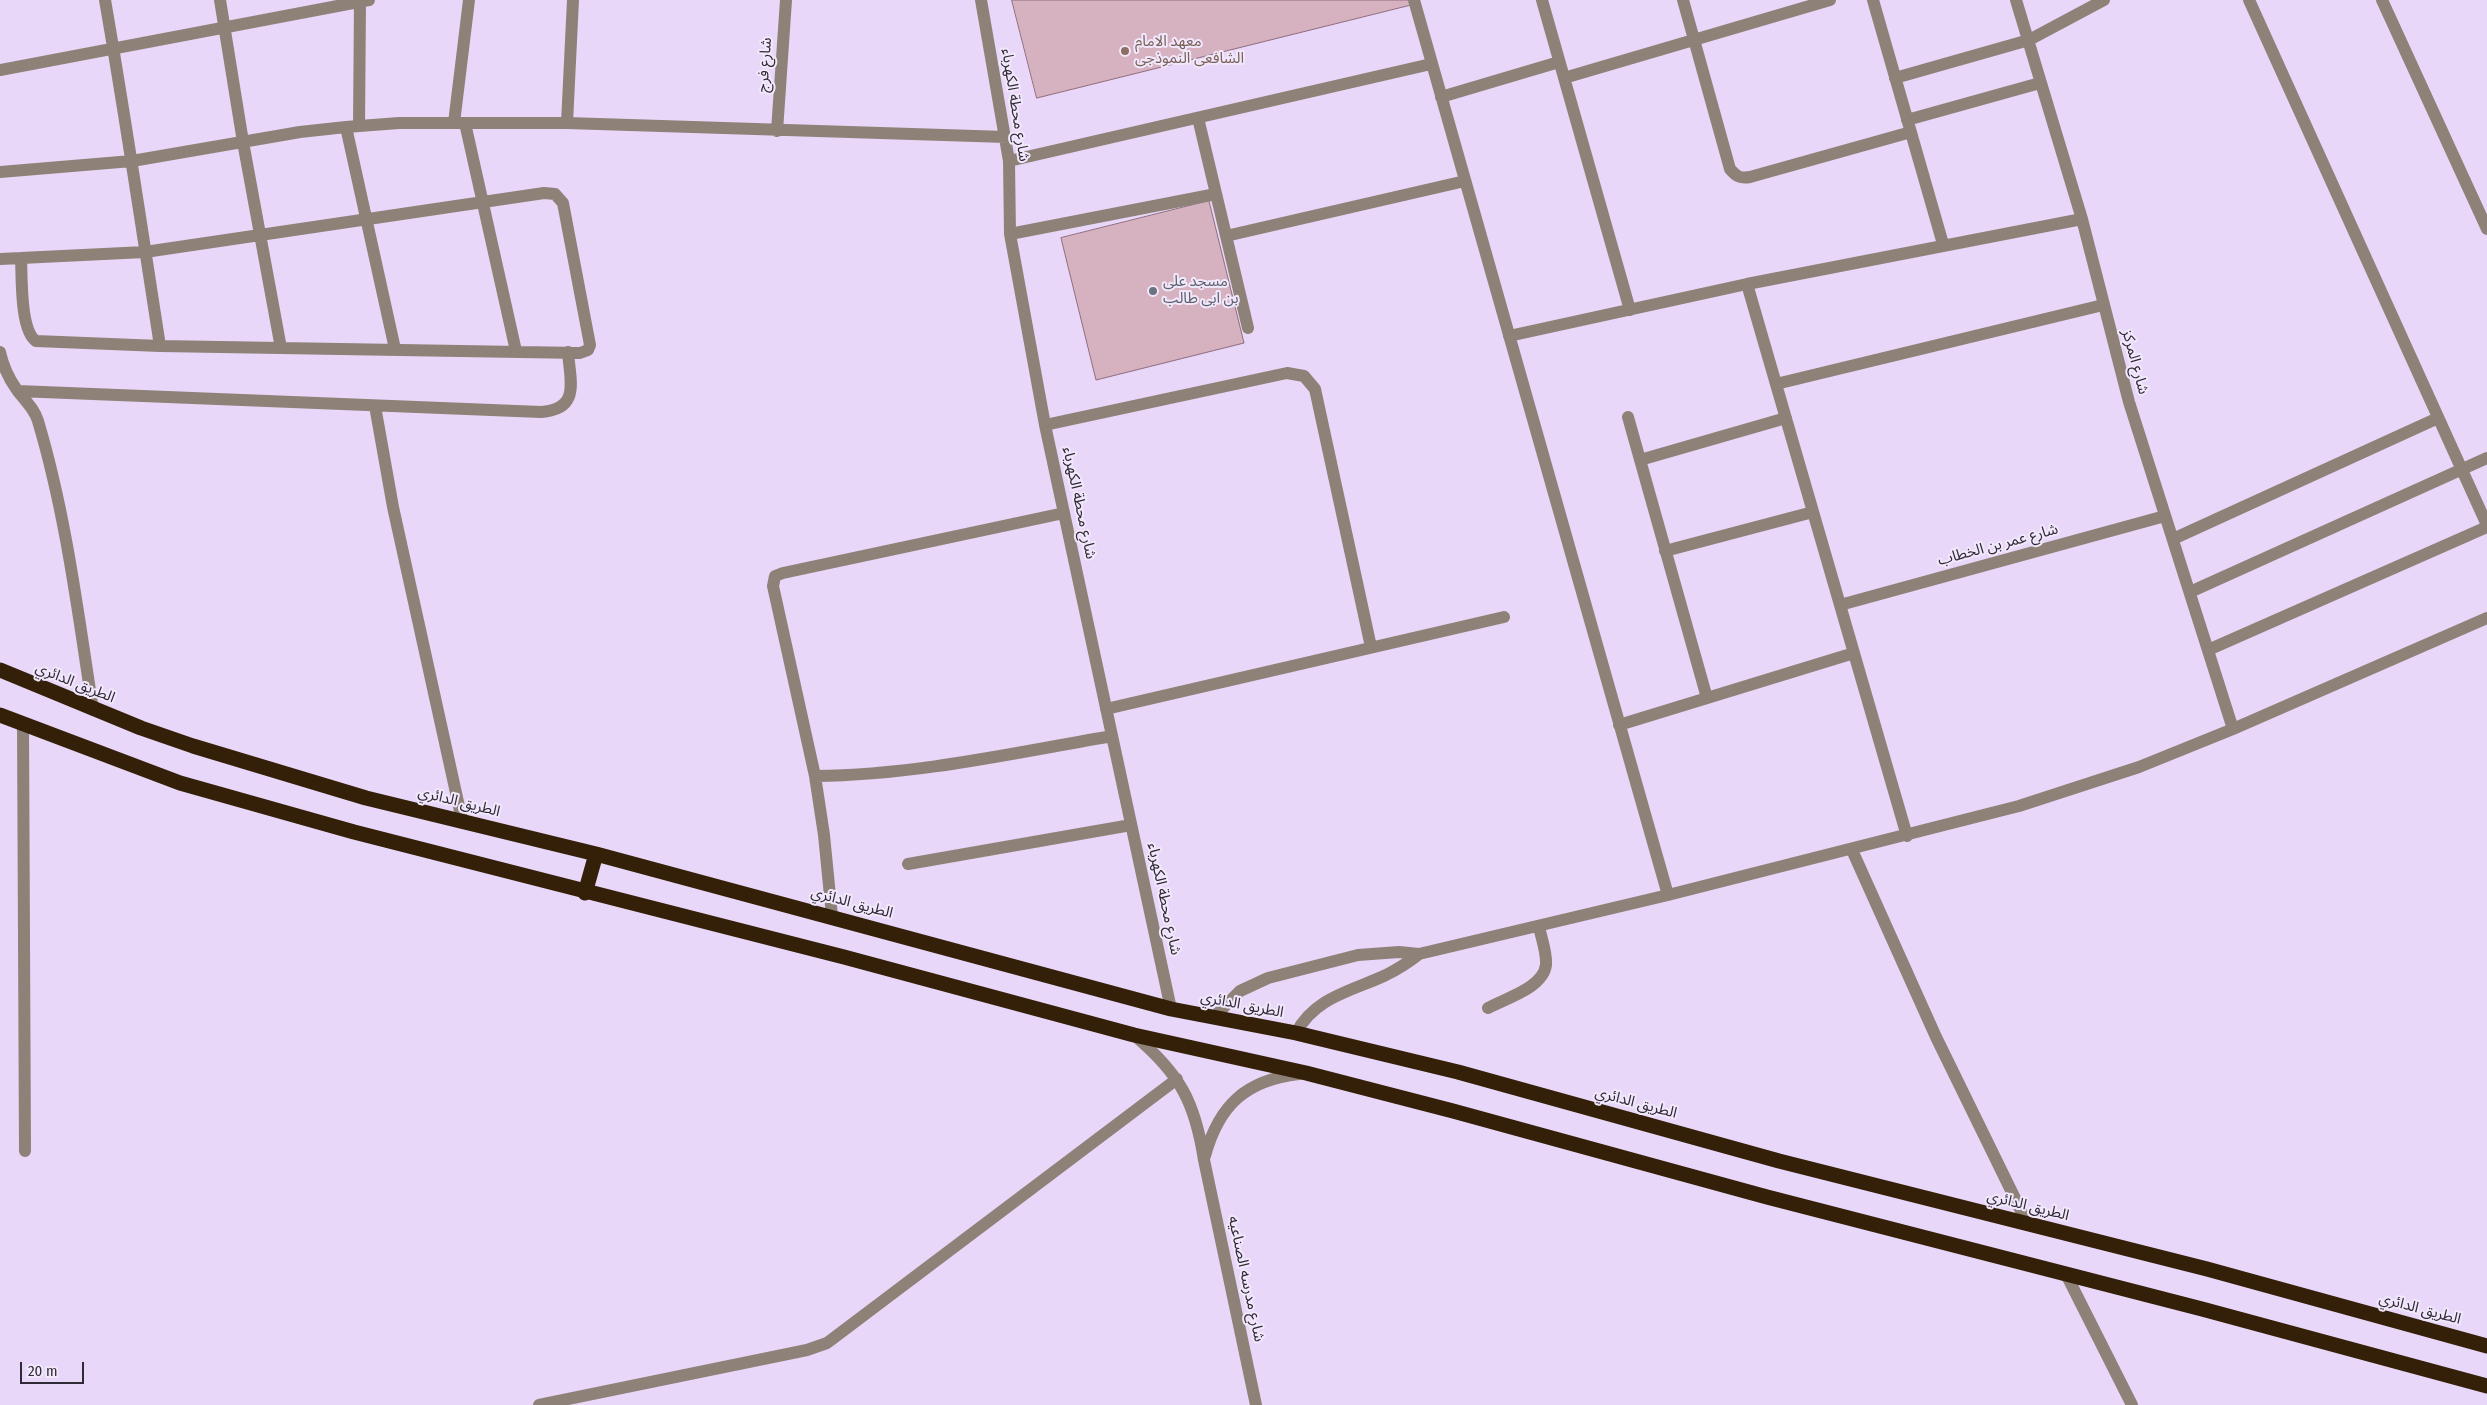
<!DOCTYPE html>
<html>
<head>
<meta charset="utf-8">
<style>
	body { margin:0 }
	#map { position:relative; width:2487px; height:1405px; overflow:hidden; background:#e8d7f8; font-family:"Fira Sans Condensed",sans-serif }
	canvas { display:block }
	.scale { position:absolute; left:20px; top:1362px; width:64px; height:22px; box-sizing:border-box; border:2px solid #302936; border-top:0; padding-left:6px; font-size:15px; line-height:18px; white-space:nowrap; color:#302936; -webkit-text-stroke:4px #f2e8fc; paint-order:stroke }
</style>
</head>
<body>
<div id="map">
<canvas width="2487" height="1405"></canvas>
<div class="scale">20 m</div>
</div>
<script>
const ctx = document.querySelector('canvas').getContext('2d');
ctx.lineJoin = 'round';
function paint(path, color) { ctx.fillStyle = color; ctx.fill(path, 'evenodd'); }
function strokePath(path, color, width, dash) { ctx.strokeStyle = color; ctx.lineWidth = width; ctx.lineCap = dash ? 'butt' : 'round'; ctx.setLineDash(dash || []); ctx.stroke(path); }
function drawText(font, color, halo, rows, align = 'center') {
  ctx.font = font + ' "Fira Sans Condensed","Noto Sans Arabic",sans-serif'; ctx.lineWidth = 4; ctx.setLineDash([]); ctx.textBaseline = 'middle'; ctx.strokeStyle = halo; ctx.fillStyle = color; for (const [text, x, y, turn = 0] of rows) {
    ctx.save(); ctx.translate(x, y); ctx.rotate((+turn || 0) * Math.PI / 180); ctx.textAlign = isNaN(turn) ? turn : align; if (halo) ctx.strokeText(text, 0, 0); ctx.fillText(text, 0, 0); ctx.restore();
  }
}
const building = new Path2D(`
	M1012 0H1414L1415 4 1037 98Z
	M1209 201 1244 343 1096 380 1061 238Z`);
paint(building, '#d6b1c0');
strokePath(building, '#8f6d7c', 1);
strokePath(new Path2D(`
	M105 0C125 115 142 230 160 346L36 341C20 330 22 277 21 258L145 252 544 193 555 194 563 203 590 345 588 350 580 353 160 346
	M220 0 243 142 281 348
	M981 0 1009 161 1010 234 1045 425 1171 1009
	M1414 0 1668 895
	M1542 0 1630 310
	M1683 0 1730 169C1736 176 1740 179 1750 177L1911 132
	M1873 0 1943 244
	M2016 0 2082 219 2129 402 2233 729
	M2249 0 2487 525
	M2382 0 2487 229
	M0 70 369 0
	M1564 78 1830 0
	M1895 78 2029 40 2104 0
	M1441 97 1559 62
	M1198 118 1248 328
	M1907 120 2040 83
	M454 123 469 0
	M465 123 516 351
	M567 123 1006 137
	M359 126 360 0
	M346 127 395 349
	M777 131 786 0
	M1009 161 1431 64
	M0 172 132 161 300 132 346 127 399 123H567L573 0
	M1010 234 1216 194
	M1226 236 1465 181
	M0 259 21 258
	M1747 284 1907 836
	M1509 336 1747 284 2082 219
	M0 352C3 366 9 379 17 390 25 401 34 408 38 421 66 515 78 613 93 710
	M1776 384 2103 305
	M18 391 541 412C581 409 570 381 568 352
	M375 406 393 507 462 820
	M1628 417 1707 698
	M1045 425 1287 373 1304 376 1315 389 1371 647
	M1640 460 1786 418
	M2173 539 2438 418
	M1665 551 1813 512
	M2190 592 2487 458
	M1840 605 2165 516
	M2208 650 2487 527
	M1106 709 1504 617
	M23 725 25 1151
	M1619 725 1854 653
	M815 776C916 775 1013 753 1112 736
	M1852 850 1936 1037 2028 1225
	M908 864 1131 825
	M832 916 824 835 815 776 773 586 775 576 783 573 1064 513
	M1488 1008C1506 998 1543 988 1546 965 1547 952 1541 938 1539 926
	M1213 1018 1240 991 1268 978 1358 955 1399 952 1419 954 1668 895 2019 806 2139 767 2233 729 2487 618
	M1296 1033C1315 997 1352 991 1386 975 1398 969 1409 962 1419 954
	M1135 1036C1180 1074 1195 1102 1204 1160L1256 1405
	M1205 1156C1219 1105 1246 1080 1299 1074
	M2067 1276 2132 1405
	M539 1405 807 1350 827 1343 1177 1079`), '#8e8278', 12);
strokePath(new Path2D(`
	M0 670 141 728 193 746 366 798 596 854 1171 1009 1296 1033 1458 1072 1779 1161 2207 1269 2487 1346
	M0 715 180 783 354 832 844 957 1134 1035 1306 1073 1453 1111 1767 1197 2202 1309 2487 1386
	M585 893 596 854`), '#341f08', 15);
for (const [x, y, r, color] of [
	[1125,51,5,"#8d6e63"],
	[1153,291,5,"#6b7280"]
]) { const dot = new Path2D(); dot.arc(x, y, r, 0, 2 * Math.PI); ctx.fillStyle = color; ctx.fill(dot); strokePath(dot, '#f2e8fc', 2); }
drawText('15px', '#785e54', '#f2e8fc', [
	["معهد الامام",1135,42],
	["الشافعى النموذجى",1135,59]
], 'left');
drawText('15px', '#302936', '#f2e8fc', [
	["شارع فرج",765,65,-86],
	["شارع محطة الكهرباء",1015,105,81],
	["شارع المركز",2135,362,75],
	["شارع محطة الكهرباء",1079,503,78],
	["شارع عمر بن الخطاب",1998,545,-15],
	["الطريق الدائري",75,683,22],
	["الطريق الدائري",459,802,14],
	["شارع محطة الكهرباء",1164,899,78],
	["الطريق الدائري",852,903,15],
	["الطريق الدائري",1242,1005,11],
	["الطريق الدائري",1636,1103,15],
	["الطريق الدائري",2028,1206,14],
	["شارع مدرسه الصناعيه",1246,1279,78],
	["الطريق الدائري",2420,1309,15]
]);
drawText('15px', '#5b616d', '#f2e8fc', [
	["مسجد على",1163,282],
	["بن ابى طالب",1163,299]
], 'left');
</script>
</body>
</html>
